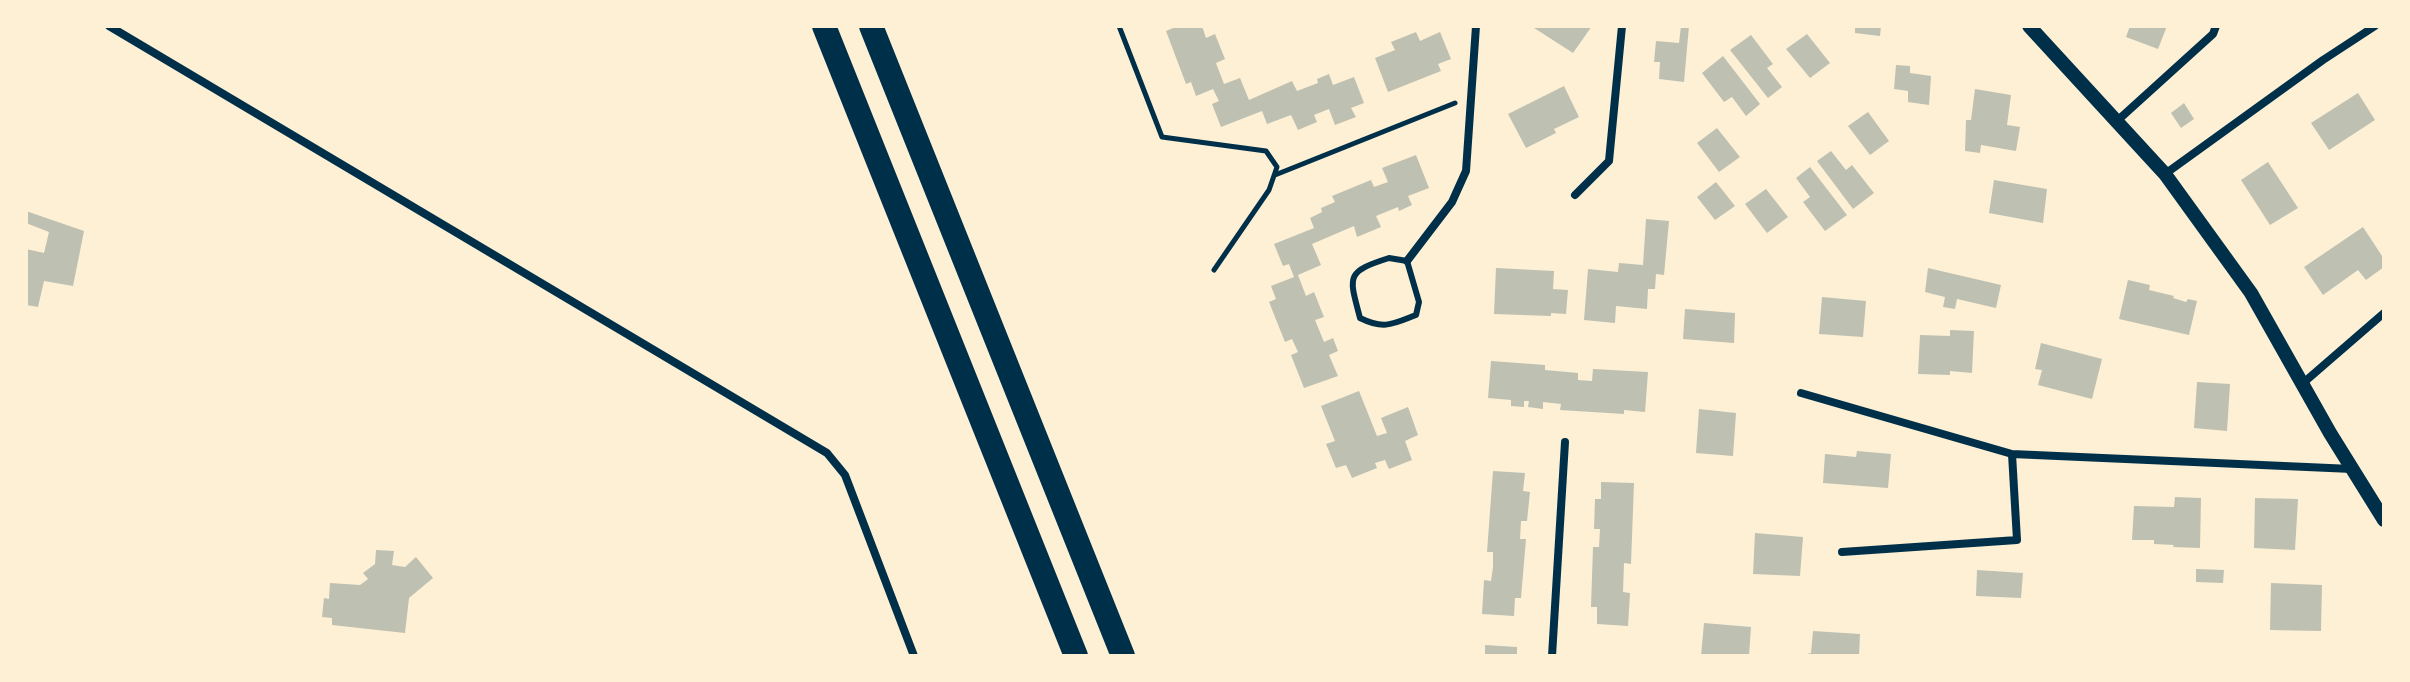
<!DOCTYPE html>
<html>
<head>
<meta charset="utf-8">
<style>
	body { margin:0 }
	#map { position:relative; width:2410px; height:682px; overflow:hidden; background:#fdf0d5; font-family:"Nunito Sans",sans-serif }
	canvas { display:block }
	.frame { position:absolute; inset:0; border:28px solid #fdf0d5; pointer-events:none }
</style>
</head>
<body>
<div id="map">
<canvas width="2410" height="682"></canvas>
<div class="frame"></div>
</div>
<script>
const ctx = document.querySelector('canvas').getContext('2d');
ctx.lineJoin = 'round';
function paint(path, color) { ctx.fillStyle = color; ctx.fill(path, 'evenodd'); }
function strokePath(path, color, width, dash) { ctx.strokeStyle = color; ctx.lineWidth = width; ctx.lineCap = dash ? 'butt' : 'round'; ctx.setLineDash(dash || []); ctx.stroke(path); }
paint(new Path2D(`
	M1178 26H1202L1206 38 1215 34 1225 59 1216 63 1224 84 1240 78 1249 100 1292 81 1297 91 1318 83 1317 79 1329 74 1333 85 1354 77 1364 103 1351 108 1356 117 1335 125 1329 109 1314 115 1317 122 1298 130 1291 115 1267 124 1262 111 1221 127 1212 104 1219 101 1213 89 1196 96 1191 82 1186 84 1166 31Z
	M1531 26H1592L1573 53Z
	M1681 26H1689L1684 82 1659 79 1660 62H1654L1656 41 1679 43Z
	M1855 26H1881L1880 36 1855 33Z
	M2130 26H2167L2158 49 2126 37Z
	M1416 32 1420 41 1440 32 1451 59 1438 64 1441 71 1388 92 1375 58 1395 50 1391 42Z
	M1807 34 1830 63 1810 78 1786 49Z
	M1751 35 1773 64 1767 68 1782 87 1768 98 1730 50Z
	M1723 56 1760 104 1746 116 1732 97 1724 102 1702 73Z
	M1896 65 1910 66V73L1931 76 1929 105 1908 102V91L1894 89Z
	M1564 86 1579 117 1554 129 1556 133 1526 148 1508 114Z
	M1975 89 2011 95 2007 125 2020 127 2016 151 1981 145 1980 153 1965 151 1966 120H1971Z
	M2358 93 2375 120 2329 150 2311 123Z
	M2184 103 2194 119 2181 128 2171 113Z
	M1868 112 1889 141 1870 155 1848 126Z
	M1717 128 1740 157 1719 172 1697 143Z
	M1831 151 1846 170 1852 165 1874 193 1853 209 1817 161Z
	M1416 155 1429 188 1408 196 1412 205 1399 211 1398 207 1376 216 1381 227 1357 237 1354 226 1312 244 1321 265 1298 275 1306 296 1314 292 1324 317 1315 320 1324 342 1333 338 1338 351 1329 355 1338 376 1304 388 1291 355 1298 352 1292 339 1285 342 1269 302 1276 299 1271 286 1294 277 1289 264 1283 266 1274 244 1314 228 1310 218 1322 212 1321 208 1335 202 1332 196 1371 180 1374 187 1388 182 1382 168Z
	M2268 162 2298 208 2270 225 2241 180Z
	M1810 167 1847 215 1825 231 1803 202 1810 197 1796 178Z
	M1994 180 2047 189 2043 223 1989 213Z
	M1716 182 1735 206 1715 220 1697 197Z
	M1766 189 1788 217 1767 233 1745 204Z
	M26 211 84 231 73 286 44 281 38 307 26 305V249L44 253 49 232 26 223Z
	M1646 219 1669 221 1664 275 1656 274 1655 289H1648L1647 309 1616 306 1615 323 1584 320 1588 269 1618 272 1619 263 1643 265Z
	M2363 227 2384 259V267L2366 280 2358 270 2323 295 2304 267Z
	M1496 268 1554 271 1553 289 1568 290 1566 314 1551 313V316L1494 314Z
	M1928 268 2001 285 1996 308 1957 299 1955 309 1943 307 1945 297 1925 292Z
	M2128 280 2150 285 2149 290 2174 296 2173 298 2186 302 2188 299 2197 301 2189 335 2119 319Z
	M1822 297 1866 301 1863 337 1819 334Z
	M1685 309 1735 313 1734 343 1683 339Z
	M1950 330 1974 331 1972 373 1950 371V375L1918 374 1920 335 1950 336Z
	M2041 343 2102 359 2092 399 2038 385 2042 370 2035 369Z
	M1491 361 1545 365V370L1578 373V380L1592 381 1593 369 1648 372 1645 412 1624 410V414L1560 410 1561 404 1543 402V409L1528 407 1529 401H1524V407L1511 406V400L1488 398Z
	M2197 382 2230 384 2227 431 2194 428Z
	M1359 391 1377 436 1387 433 1381 418 1408 407 1418 435 1405 441 1412 460 1389 469 1385 460 1375 463 1377 468 1352 478 1346 465 1336 468 1326 444 1335 441 1321 406Z
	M1699 409 1736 413 1733 456 1696 453Z
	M1857 451 1891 454 1888 488 1823 483 1825 454 1856 457Z
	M1493 471 1525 473 1523 491 1530 492 1527 521H1521L1520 539H1526L1521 598H1515L1514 616 1482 614 1484 580 1491 581 1493 567V552H1487Z
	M1601 482 1634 483 1631 564 1624 563 1623 592 1630 593 1628 626 1597 624V607H1591L1593 547H1599L1600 529H1594L1595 499H1601Z
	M2175 497 2201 498 2200 548 2173 547 2174 545 2154 544V540H2132L2134 506 2174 507Z
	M2255 498 2298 499 2295 550 2254 548Z
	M1755 533 1803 537 1800 576 1753 574Z
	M376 550 394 551 392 565 405 567 416 557 433 578 409 598 405 633 332 625V618L322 617 324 598 329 599 330 583 360 585 368 579 363 573 375 564Z
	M2196 569 2224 570 2223 583 2196 582Z
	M1977 570 2023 573 2021 598 1976 596Z
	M2271 583 2322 585 2321 631 2270 630Z
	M1704 623 1751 627 1749 656H1701Z
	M1813 631 1860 634 1859 656H1798L1811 653Z
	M1485 645 1517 647V656H1485Z`), '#bec0b2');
strokePath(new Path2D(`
	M1119 26 1162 137 1266 151 1277 167 1269 190 1214 270
	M1275 175 1455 103`), '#003049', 5);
strokePath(new Path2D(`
	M1389 258 1407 261 1419 302 1416 315C1393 324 1384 330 1360 318 1349 276 1345 272 1389 258Z`), '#003049', 6);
strokePath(new Path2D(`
	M109 26 827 453 845 475 914 656
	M2117 121 2213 34 2216 26
	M2165 174 2323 60 2375 26
	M1575 195 1609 161 1622 26
	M1407 261 1452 202 1466 171 1476 26
	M2302 384 2384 313
	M1801 393 2012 454 2352 469
	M1842 552 2017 540 2012 454
	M1552 656 1565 442`), '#003049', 8);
strokePath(new Path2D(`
	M2029 26 2165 174 2251 293 2330 433 2384 520`), '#003049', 14);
strokePath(new Path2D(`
	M824 26 1076 656
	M871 26 1123 656`), '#003049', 24);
</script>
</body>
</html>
